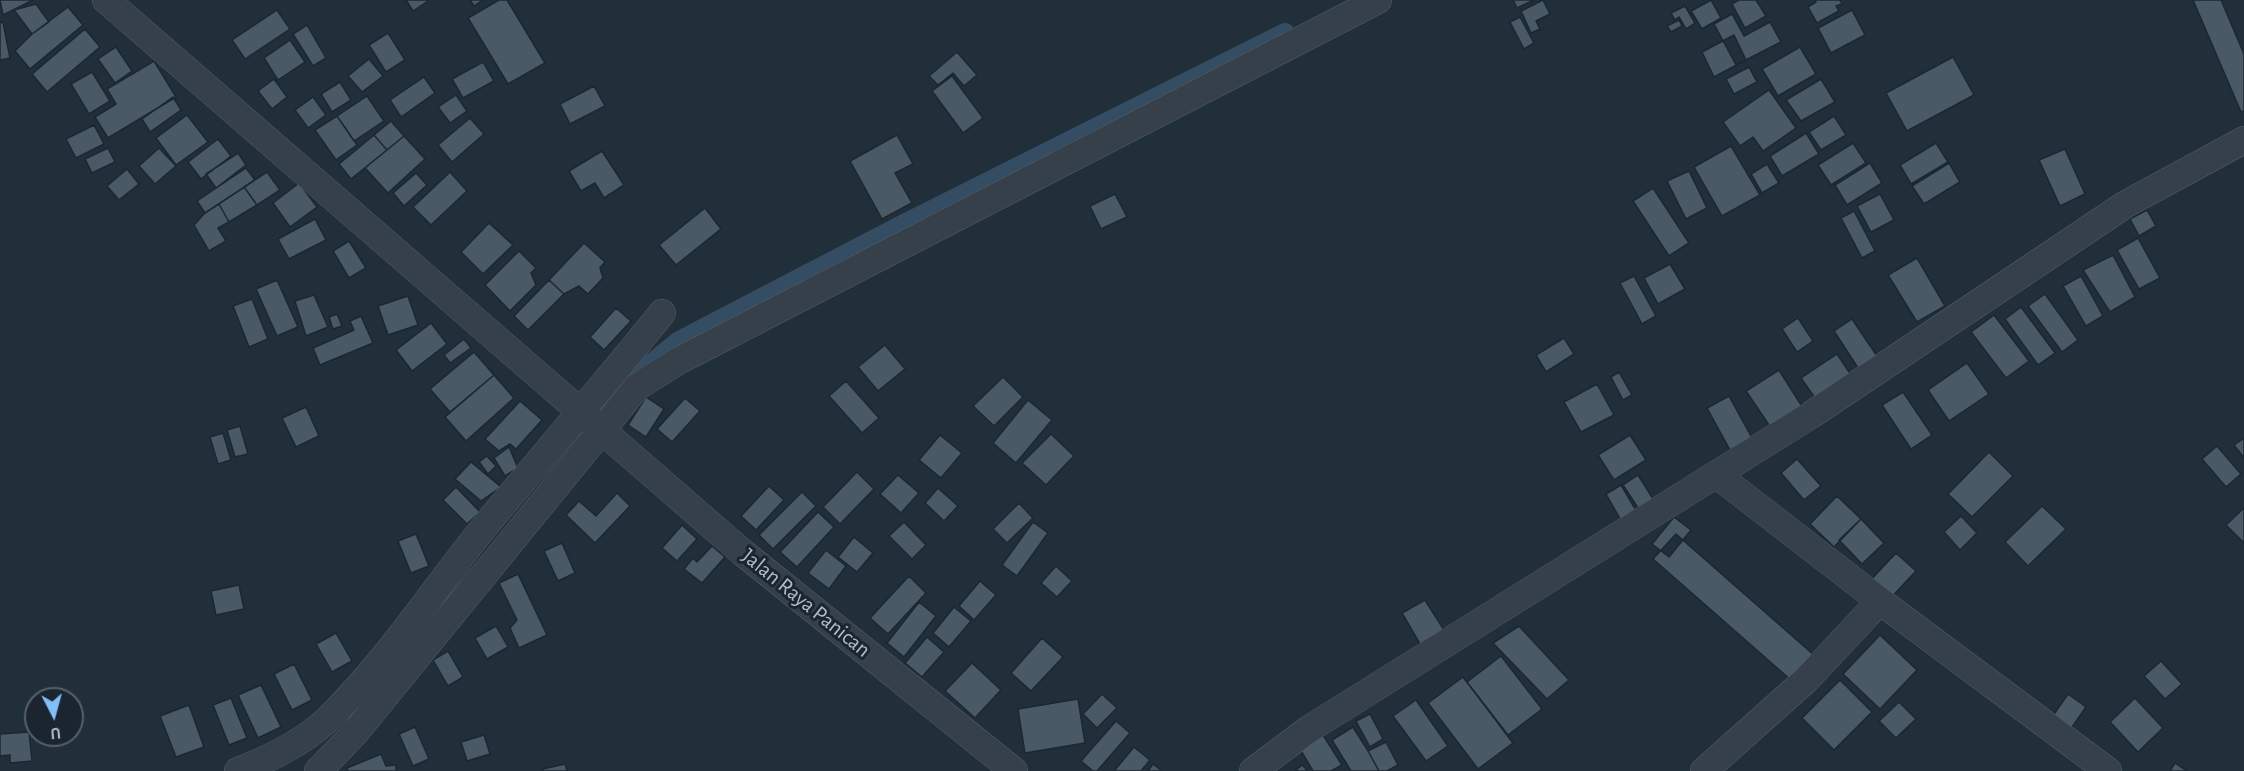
<!DOCTYPE html>
<html>
<head>
<meta charset="utf-8">
<style>
	body { margin:0 }
	#map { position:relative; width:2244px; height:771px; overflow:hidden; background:#212f3a; font-family:"Alegreya Sans",sans-serif }
	canvas { display:block }
	.north { position:absolute; left:24px; top:687px; width:60px; height:60px; box-sizing:border-box; background:#1a252f; border:2px solid #56616c; border-radius:50%; rotate:174deg; font-size:16px; font-weight:700; line-height:24px; text-align:center; color:#b0bbc7 }
	.north::after { content:''; display:block; margin:auto; width:21px; height:27px; background:#82bef9; clip-path:polygon(50% 0,100% 100%,50% 72%,0 100%) }
</style>
</head>
<body>
<div id="map">
<canvas width="2244" height="771"></canvas>
<div class="north">U</div>
</div>
<script>
const ctx = document.querySelector('canvas').getContext('2d');
ctx.lineJoin = 'round';
function strokePath(path, color, width, dash) { ctx.strokeStyle = color; ctx.lineWidth = width; ctx.lineCap = dash ? 'butt' : 'round'; ctx.setLineDash(dash || []); ctx.stroke(path); }
function paint(path, color) { ctx.fillStyle = color; ctx.fill(path, 'evenodd'); }
function drawText(font, color, halo, rows, align = 'center') {
  ctx.font = font + ' "Alegreya Sans",sans-serif'; ctx.lineWidth = 6; ctx.setLineDash([]); ctx.textBaseline = 'middle'; ctx.strokeStyle = halo; ctx.fillStyle = color; for (const [text, x, y, turn = 0] of rows) {
    ctx.save(); ctx.translate(x, y); ctx.rotate((+turn || 0) * Math.PI / 180); ctx.textAlign = isNaN(turn) ? turn : align; if (halo) ctx.strokeText(text, 0, 0); ctx.fillText(text, 0, 0); ctx.restore();
  }
}
strokePath(new Path2D(`
	M640 373 679 341 898 227 1285 33`), '#354d62', 20);
const building = new Path2D(`
	M0 0H33L3 15Z
	M406 0H428V1L413 11Z
	M470 0H483L474 6Z
	M499 0H507L545 63 508 84 468 18Z
	M1513 0H1534L1517 8Z
	M1543 0 1550 14 1536 21 1540 29 1531 33 1521 11Z
	M1711 0 1721 18 1702 29 1691 11Z
	M1739 0H1756L1766 16 1745 28 1732 4Z
	M1815 0H1840L1842 4 1836 6 1839 11 1817 23 1808 7 1816 2Z
	M2193 0H2221L2244 54V111L2241 112Z
	M36 4 49 22 32 34 14 10Z
	M1685 6 1695 23 1686 29 1679 17 1675 20 1671 13Z
	M68 7 83 25 30 69 15 51 32 34Z
	M277 10 290 29 245 59 232 40Z
	M1852 10 1865 35 1831 53 1818 28Z
	M1732 14 1744 36 1770 22 1781 42 1736 65 1714 24Z
	M1520 17 1534 43 1524 49 1510 22Z
	M1679 20 1682 26 1671 32 1667 26Z
	M3 22 10 58 0 60V23Z
	M307 25 326 58 313 66 293 34Z
	M85 29 100 47 47 92 32 74Z
	M388 33 405 60 386 72 369 45Z
	M1734 35 1746 60 1714 77 1702 52Z
	M290 40 305 62 278 80 264 58Z
	M116 47 132 71 115 83 98 59Z
	M1800 47 1816 74 1778 96 1762 69Z
	M957 52 977 75 964 86 953 73 938 85 929 76Z
	M1953 57 1974 95 1907 131 1886 93Z
	M369 59 383 76 362 92 348 76Z
	M154 61 176 97 108 138 95 117 116 104 107 89Z
	M483 62 494 81 463 98 452 79Z
	M1749 67 1757 82 1734 94 1726 79Z
	M92 72 110 101 89 114 71 84Z
	M952 76 983 118 963 133 932 91Z
	M424 77 435 93 401 117 390 100Z
	M274 79 287 97 272 109 258 91Z
	M1821 79 1835 102 1801 121 1786 100Z
	M340 82 351 100 332 112 321 94Z
	M594 86 605 106 570 124 560 104Z
	M1769 90 1796 128 1763 151 1753 137 1740 146 1723 122Z
	M456 95 467 111 450 123 438 107Z
	M367 96 384 121 354 141 337 116Z
	M173 97 181 110 150 132 142 119Z
	M313 97 326 115 308 128 295 110Z
	M187 115 208 142 176 165 156 138Z
	M337 116 357 145 336 160 315 130Z
	M1834 116 1846 135 1821 150 1809 132Z
	M470 118 484 134 452 162 438 145Z
	M391 121 404 136 387 150 374 135Z
	M94 125 104 144 76 158 66 139Z
	M1806 133 1819 154 1782 176 1770 156Z
	M374 135 387 150 351 179 339 164Z
	M897 135 913 164 895 173 912 203 882 219 850 161Z
	M404 136 425 159 388 193 365 168Z
	M218 139 231 156 201 179 188 162Z
	M1853 143 1866 163 1831 185 1818 165Z
	M1936 143 1948 162 1911 184 1900 165Z
	M1731 146 1760 195 1722 216 1694 167Z
	M108 148 115 162 92 173 85 159Z
	M159 148 176 166 155 184 139 166Z
	M2065 149 2085 194 2060 206 2039 160Z
	M602 151 624 185 604 198 595 183 581 191 569 171Z
	M238 153 246 165 216 188 206 174Z
	M1870 163 1882 183 1847 205 1835 185Z
	M1949 163 1960 182 1924 204 1912 186Z
	M1767 164 1779 183 1762 193 1751 174Z
	M246 168 255 180 205 213 197 201Z
	M127 169 139 184 119 200 107 186Z
	M1689 171 1707 208 1686 219 1667 181Z
	M267 172 280 190 257 205 244 187Z
	M450 172 467 191 431 225 413 207Z
	M416 173 427 185 404 206 393 193Z
	M299 183 317 207 290 227 273 203Z
	M244 187 257 205 229 222 219 204Z
	M1653 188 1689 243 1669 256 1633 201Z
	M1115 194 1127 217 1101 229 1090 206Z
	M1880 194 1894 220 1871 232 1857 206Z
	M219 204 229 222 218 228 226 241 209 251 194 225 205 213Z
	M705 208 721 229 676 265 659 245Z
	M2147 210 2156 226 2139 236 2130 219Z
	M1854 211 1875 251 1862 258 1841 218Z
	M315 219 326 240 289 259 278 239Z
	M489 223 513 245 483 274 461 252Z
	M2138 238 2160 278 2139 289 2117 250Z
	M349 241 366 268 349 278 333 251Z
	M584 243 605 262 600 268 603 278 588 294 579 286 564 294 549 280Z
	M519 251 536 268 531 273 536 285 510 311 485 285Z
	M2113 255 2135 297 2110 312 2083 270Z
	M1917 258 1945 306 1917 322 1888 275Z
	M1670 264 1685 289 1658 304 1644 278Z
	M1634 276 1656 316 1642 324 1620 283Z
	M2081 276 2103 316 2086 326 2063 286Z
	M277 280 298 327 277 336 256 289Z
	M549 280 564 294 528 330 514 316Z
	M2045 294 2078 340 2062 352 2028 306Z
	M314 295 328 327 306 336 295 301Z
	M408 296 418 325 388 335 378 306Z
	M252 299 268 339 249 347 233 306Z
	M2021 307 2055 353 2038 365 2005 319Z
	M616 308 631 321 604 350 590 337Z
	M337 314 342 326 333 329 329 317Z
	M1994 315 2029 361 2006 378 1971 332Z
	M361 316 373 343 320 365 313 348 354 330 350 321Z
	M1798 318 1813 341 1797 352 1782 329Z
	M1852 319 1877 356 1858 368 1834 331Z
	M431 323 447 344 412 371 396 350Z
	M1564 338 1574 354 1546 372 1536 355Z
	M464 339 471 348 450 363 444 355Z
	M885 345 905 369 878 391 858 367Z
	M474 352 494 375 450 412 430 389Z
	M1837 354 1851 375 1815 398 1801 378Z
	M1967 363 1989 394 1949 421 1928 390Z
	M1779 370 1803 408 1771 428 1746 391Z
	M1619 372 1632 395 1623 400 1611 377Z
	M494 375 514 398 466 441 445 417Z
	M1003 377 1023 397 994 426 973 406Z
	M846 381 879 418 862 433 829 396Z
	M1597 384 1614 415 1581 432 1564 402Z
	M1903 392 1932 435 1911 449 1882 405Z
	M1729 396 1752 438 1730 450 1707 408Z
	M646 397 664 409 646 437 628 425Z
	M685 398 700 411 672 442 657 429Z
	M1028 400 1052 420 1016 463 993 443Z
	M520 401 542 420 516 449 510 444 499 451 485 439Z
	M306 407 319 436 296 447 282 418Z
	M240 426 248 454 235 457 227 430Z
	M223 433 231 460 218 464 210 437Z
	M1051 434 1074 456 1046 485 1022 463Z
	M940 435 962 453 941 478 919 460Z
	M1630 435 1646 460 1614 480 1598 455Z
	M2244 438V458L2234 445Z
	M2217 446 2241 474 2226 487 2202 459Z
	M509 447 518 468 505 476 494 458Z
	M1989 452 2013 476 1972 517 1948 494Z
	M487 456 496 466 488 474 479 462Z
	M1797 459 1821 486 1804 500 1781 473Z
	M471 462 501 487 481 501 455 479Z
	M857 472 874 489 840 524 823 507Z
	M898 475 919 493 901 513 880 494Z
	M1638 475 1655 502 1640 511 1623 485Z
	M1621 485 1637 512 1622 522 1606 494Z
	M769 486 784 500 756 530 741 516Z
	M456 487 480 512 467 524 443 500Z
	M938 488 958 506 944 521 925 503Z
	M802 492 816 506 773 549 759 535Z
	M617 493 630 506 595 543 566 515 579 501 596 516Z
	M1837 496 1861 519 1834 547 1810 524Z
	M1019 503 1033 518 1007 543 993 529Z
	M2042 506 2066 529 2028 566 2005 542Z
	M2244 508V543L2226 525Z
	M818 512 834 527 797 567 780 552Z
	M1961 516 1977 533 1960 550 1944 532Z
	M1674 517 1691 530 1669 557 1652 544Z
	M1861 519 1884 543 1862 564 1839 540Z
	M904 522 926 545 912 559 889 536Z
	M1033 522 1048 533 1017 576 1002 565Z
	M682 525 697 539 677 561 662 548Z
	M416 534 429 566 411 573 398 541Z
	M1676 534 1815 656 1792 681 1653 559Z
	M854 537 873 553 857 572 838 557Z
	M562 543 575 573 558 581 544 551Z
	M712 546 725 557 702 583 684 569 693 558 697 562Z
	M826 550 846 566 829 589 808 573Z
	M1896 553 1916 571 1887 602 1867 584Z
	M1056 566 1072 581 1057 597 1041 583Z
	M518 574 547 635 519 648 510 628 517 620 499 583Z
	M909 576 926 593 888 634 870 618Z
	M980 581 996 595 974 620 959 606Z
	M239 585 244 609 216 615 211 591Z
	M1425 600 1444 630 1420 644 1402 613Z
	M919 602 936 616 904 657 887 643Z
	M954 607 971 621 949 647 933 633Z
	M496 626 508 647 487 659 475 638Z
	M1519 626 1569 680 1547 699 1493 643Z
	M336 633 352 661 332 672 316 644Z
	M1880 635 1917 670 1880 709 1843 674Z
	M927 637 944 652 922 677 905 663Z
	M1042 638 1063 657 1031 691 1011 673Z
	M448 651 463 677 448 686 433 660Z
	M1501 656 1542 709 1508 735 1467 682Z
	M2161 661 2182 684 2165 699 2144 676Z
	M972 663 1001 690 975 718 945 691Z
	M294 664 312 700 292 710 274 674Z
	M1463 677 1513 743 1478 769 1428 703Z
	M1840 680 1872 712 1834 750 1802 718Z
	M261 685 281 727 258 738 238 695Z
	M1102 694 1117 708 1097 728 1083 714Z
	M2068 694 2086 707 2070 730 2052 717Z
	M231 698 247 738 229 745 213 705Z
	M2135 698 2163 728 2138 752 2110 722Z
	M1078 699 1085 743 1025 753 1018 709Z
	M1416 700 1448 746 1426 761 1393 716Z
	M1899 702 1916 719 1896 738 1879 721Z
	M189 705 204 747 176 757 160 716Z
	M1370 714 1383 739 1370 747 1356 721Z
	M1116 721 1130 733 1097 771H1093L1081 761Z
	M415 727 429 759 413 766 399 734Z
	M1353 727 1368 751 1379 771H1351L1332 740Z
	M29 732 32 761 10 763V755L0 756V734Z
	M484 735 490 754 467 761 461 742Z
	M1323 735 1342 765 1331 771H1313L1300 749Z
	M1386 742 1398 765 1387 771H1379L1368 751Z
	M1134 747 1150 760 1141 771H1114Z
	M381 754 386 766 396 765V771H348L347 768Z
	M2175 763 2187 771H2170Z
	M565 764 567 771H543V769Z
	M1153 764 1162 771H1148Z
	M1302 765 1308 771H1295Z`);
paint(building, '#4a5966');
strokePath(building, '#1c2731', 1.5);
const minor = new Path2D(`
	M106 0 742 552 1014 771
	M1880 601 2108 771
	M238 771C269 759 303 743 328 719 386 663 434 589 485 526 544 455 604 385 662 313
	M318 771 355 733 637 387 680 360 1378 0
	M1253 771 1309 729 1811 415 2126 204 2244 140
	M1704 771 1807 679 1880 601 1717 475`);
strokePath(minor, '#535e68', 28);
strokePath(minor, '#35404b', 27);
drawText('22px', '#b0bbc7', '#1a252f', [
	["Jalan Raya Panican",806,603,39]
]);
</script>
</body>
</html>
